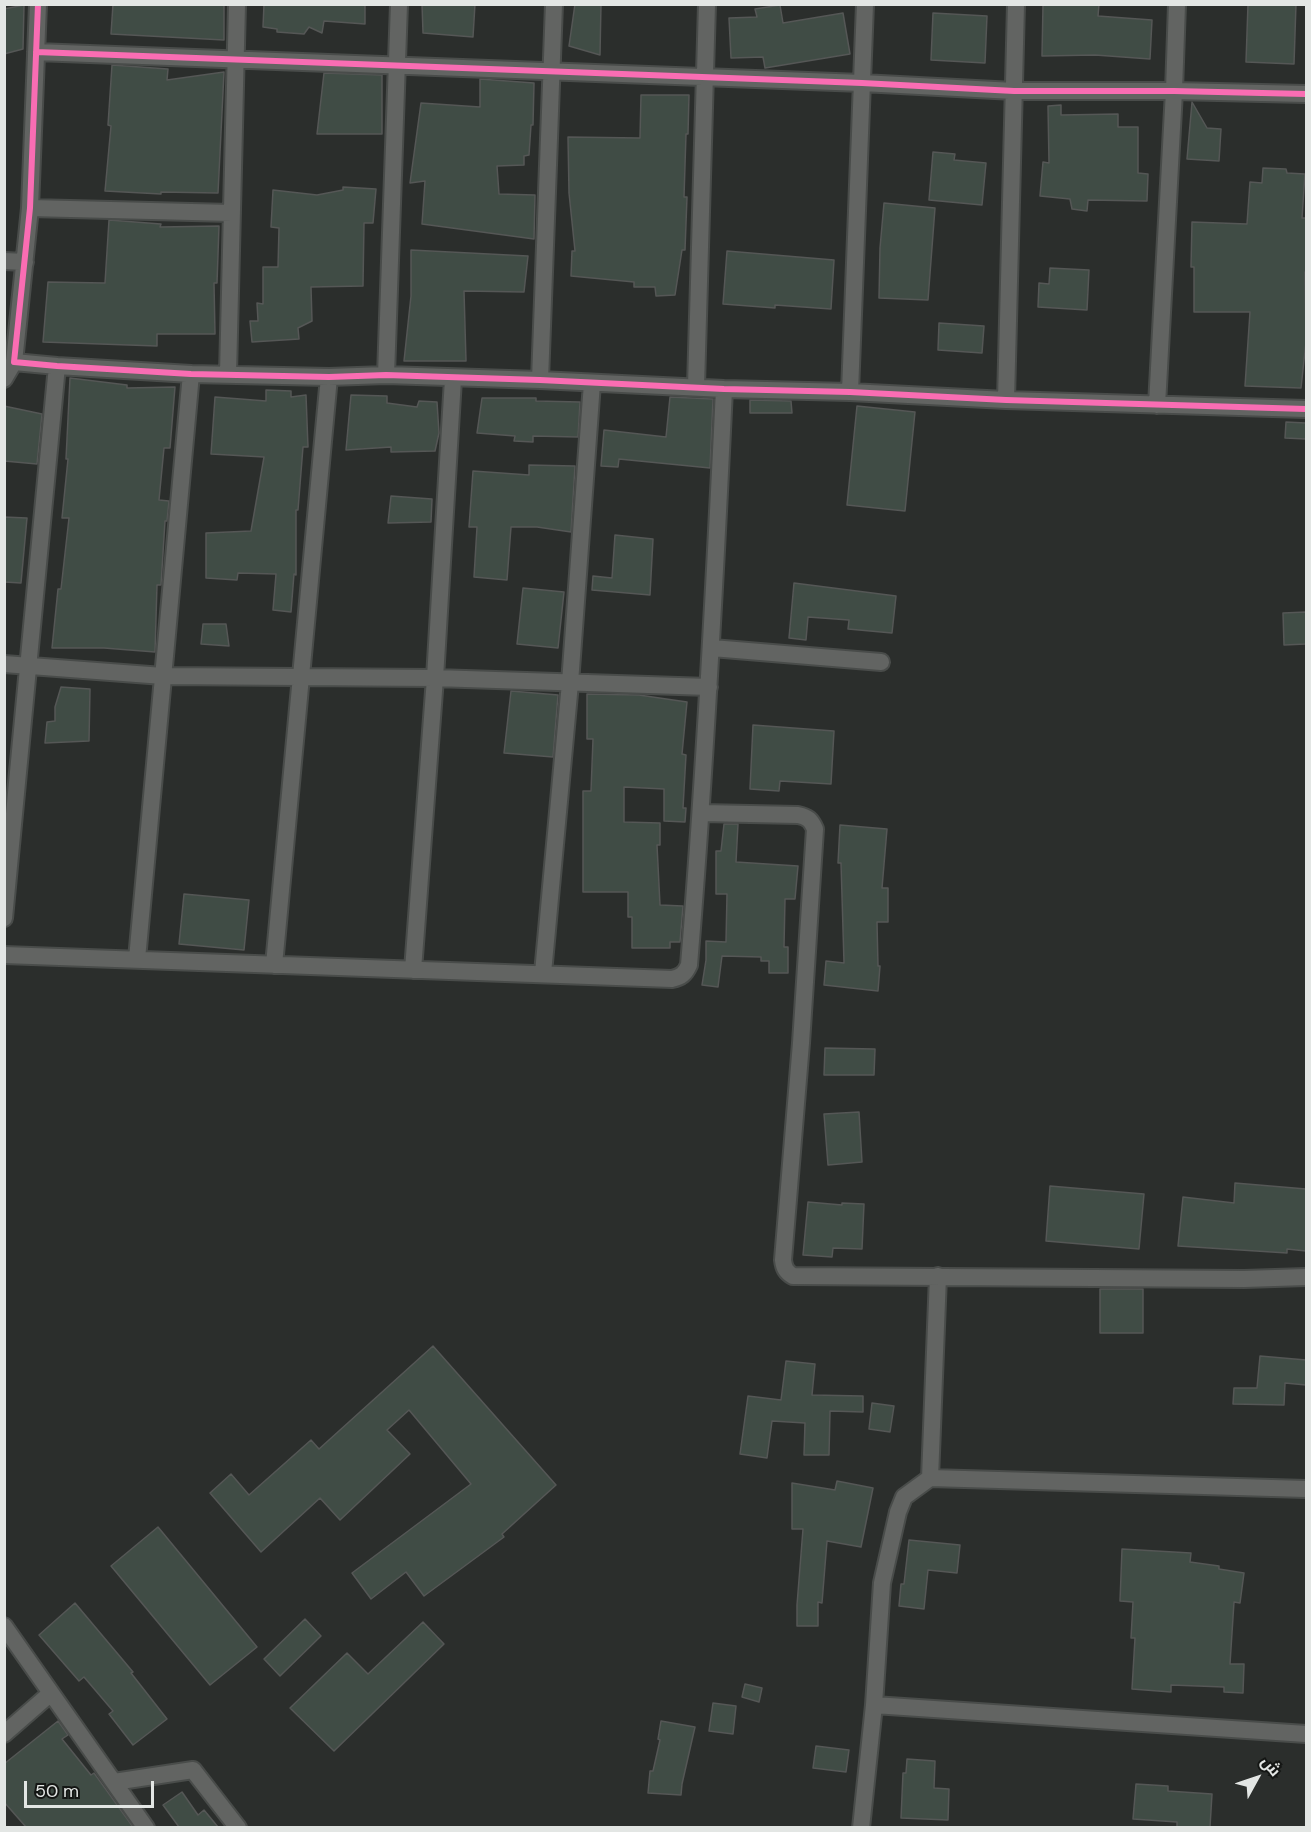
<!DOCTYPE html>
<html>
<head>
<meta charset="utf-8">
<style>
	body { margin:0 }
	#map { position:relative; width:1311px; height:1832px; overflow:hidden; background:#2b2e2c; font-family:"DM Sans",Cairo,sans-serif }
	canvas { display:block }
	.frame { position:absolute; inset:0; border:6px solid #e3e6e4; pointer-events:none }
	.north { position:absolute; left:1227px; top:1748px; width:60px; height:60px; -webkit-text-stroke:4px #141614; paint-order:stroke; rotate:50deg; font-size:16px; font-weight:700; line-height:24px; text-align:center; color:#e3e6e4 }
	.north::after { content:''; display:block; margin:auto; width:21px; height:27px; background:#e3e6e4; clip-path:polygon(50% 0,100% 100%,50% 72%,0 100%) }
	.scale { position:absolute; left:24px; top:1781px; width:130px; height:27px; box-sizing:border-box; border:3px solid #e3e6e4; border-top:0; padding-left:8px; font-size:18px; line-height:21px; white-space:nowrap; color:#e3e6e4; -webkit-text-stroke:4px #141614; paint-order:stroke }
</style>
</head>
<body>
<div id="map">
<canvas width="1311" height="1832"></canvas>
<div class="frame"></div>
<div class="north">ش</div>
<div class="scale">50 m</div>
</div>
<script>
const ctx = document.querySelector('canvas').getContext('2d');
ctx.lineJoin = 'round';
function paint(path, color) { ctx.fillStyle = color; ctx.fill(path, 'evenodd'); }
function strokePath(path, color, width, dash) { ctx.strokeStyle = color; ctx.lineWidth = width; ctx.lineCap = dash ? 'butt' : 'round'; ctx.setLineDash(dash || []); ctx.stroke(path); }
const building = new Path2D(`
	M113 4H224V40L111 34Z
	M264 4H365V24L324 21 322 33 309 27 304 34 277 32V29L263 27Z
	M422 4H475L473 37 423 33Z
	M575 4H601L600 55 569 46Z
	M1043 4H1099L1098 16 1152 20 1150 59 1095 55 1042 56Z
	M1248 4H1296L1294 64 1246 62Z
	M24 5 23 49 4 54V9Z
	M780 5 783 23 843 13 850 54 765 68 763 57 731 58 729 18 757 17 755 9Z
	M933 13 987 16 985 63 931 60Z
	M112 65 168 69 167 80 224 72 218 193 161 192V194L105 191 111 126 108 125Z
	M324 73 382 75V134H317Z
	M480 79 534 83 533 125H531L529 155 524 156V165L497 166 499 194 535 195 534 239 422 224 425 181 410 183 421 103 480 107Z
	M641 95H689L688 134H686L684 197H687L685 250H682L675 295 656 296 655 287H634V282L571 276 572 251H575L569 193 568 137 640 138Z
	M1192 102 1207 128 1221 129 1219 161 1187 159Z
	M1061 105V115L1118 114V127H1138V173L1148 174 1147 201 1088 200 1087 211 1072 209 1070 199 1040 196 1043 162 1049 163 1048 106Z
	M933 152 955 154 954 160 986 163 982 205 929 200Z
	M1263 168 1286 169 1287 173 1305 174 1302 218H1306V272H1305L1306 342 1301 388 1245 386 1250 312H1194V267H1191L1192 222 1247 224 1250 182 1262 183Z
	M343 187 376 189 373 223H364L363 286 311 287 312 321 298 328 299 339 252 342 250 321H258L257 303 263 304V267H278L279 228 271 227 273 190 317 195 343 190Z
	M884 203 935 208 928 300 879 298 880 248Z
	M109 220 161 224 160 227 219 226 217 283H214L215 334H157V346L43 342 48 282 105 283Z
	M411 250 528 256 524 292 464 291 466 361H404L411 296Z
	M727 251 834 260 831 309 775 305V308L723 304Z
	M1050 268 1089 270 1087 310 1038 307 1039 283 1049 284Z
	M939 323 984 326 982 353 938 350Z
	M70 378 127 385V388L175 387 170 448H164L159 500 169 501 167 521H165L161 585H157L155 652 104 648H52L58 589H61L69 518H62L68 459H66Z
	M266 390 291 391V397L306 395 308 447H303L298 510H296V575L294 574 291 612 273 610 276 574 238 573 237 580 206 578V533L251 531 264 457 211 454 215 397 266 401Z
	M351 395 387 396V403L417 407 419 401 437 402 439 433 435 451 391 452V447L346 450Z
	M670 397 713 399 710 468 619 459 618 467 601 466 604 430 666 437Z
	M482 398H536V401L580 402 578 437 533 436V442L514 441 515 436 477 433Z
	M750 400 791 401 792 413H750Z
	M4 406 42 414 37 464 4 461Z
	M857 406 915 412 905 511 847 505Z
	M1286 422 1306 423V439L1285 438Z
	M529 465 575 466 571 532 537 527H511L507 580 474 577 477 527H469L473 471 529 475Z
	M391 496 432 499 431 522 388 523Z
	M4 517 27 518 21 583 4 582Z
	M615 535 653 539 650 595 592 590 593 576 612 578Z
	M794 583 896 596 892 633 848 629 849 620 808 617 806 640 789 638Z
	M523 588 564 592 558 648 517 644Z
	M1306 612V644L1284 645 1283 613Z
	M203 624H226L229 646 201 644Z
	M61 687 90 689 89 741 45 743 47 722 55 721V707Z
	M511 691 558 695 553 757 504 753Z
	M587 694 639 695 687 702 682 754 686 755 683 808H686L685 822 664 821V789L624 787V822L660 823V845H657L660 905 683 906 680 942H670V948H632V917H628V892H583V791H591L593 739H587Z
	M753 725 834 731 831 784 780 781 779 791 750 789Z
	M724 824H738L736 862 798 866 795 899H785L784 947H788V973H769V961H761V957L722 956 718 987 702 985 706 960V941L726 942 727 894H716V851H721Z
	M840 825 887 829 882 888H888V922H877L878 966H880L878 991 824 985 826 961 844 963 841 863H838Z
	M184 894 249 900 244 950 179 944Z
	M825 1048 875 1049 874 1075H824Z
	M859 1112 862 1162 828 1165 824 1114Z
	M1235 1183 1306 1189V1251L1287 1249V1253L1178 1246 1183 1197 1234 1203Z
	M1050 1186 1144 1194 1139 1249 1046 1241Z
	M808 1202 842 1205V1203L864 1204 862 1249 833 1248 832 1257 803 1255Z
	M1100 1289H1143V1333H1100Z
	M433 1346 556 1485 502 1534 504 1537 424 1596 406 1572 371 1599 352 1573 471 1484 409 1410 387 1430 410 1454 340 1520 320 1498 261 1552 210 1493 231 1474 249 1495 311 1440 319 1449Z
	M1260 1356 1306 1360V1385L1285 1383 1284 1405 1233 1404 1234 1388H1257Z
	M786 1361 815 1364 812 1395 863 1396V1412L830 1411 829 1455H804L805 1423 772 1421 767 1458 740 1454 748 1396 781 1400Z
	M872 1403 894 1406 890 1432 869 1429Z
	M837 1481 873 1488 861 1547 827 1541 822 1603 818 1602V1626H797V1605L803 1529H792V1483L835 1490Z
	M158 1527 257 1647 210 1685 111 1566Z
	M909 1540 960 1545 957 1573 928 1570 924 1609 899 1606 901 1584H904Z
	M1122 1549 1191 1553 1190 1562 1219 1566V1569L1244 1573 1240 1603 1234 1602 1230 1664H1244L1243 1693 1224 1692V1687L1171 1685V1692L1132 1689 1135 1638H1131L1133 1602 1120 1601Z
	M75 1603 133 1672 131 1673 167 1719 133 1745 109 1714 113 1711 84 1677 79 1681 39 1635Z
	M305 1619 321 1636 280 1676 264 1659Z
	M423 1622 444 1644 334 1751 290 1708 347 1653 368 1674Z
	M745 1684 762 1688 759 1702 742 1697Z
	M713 1703 736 1706 733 1734 709 1731Z
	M58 1721 68 1735 62 1739 91 1775 94 1773 133 1827H26L4 1802V1764Z
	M661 1721 695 1727 682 1784 681 1795 648 1793 650 1771H653L660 1740 658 1739Z
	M816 1746 849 1750 846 1772 813 1768Z
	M907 1759 935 1761 934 1788 949 1789 948 1820 901 1818 903 1773H906Z
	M1136 1784 1168 1786V1791L1212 1794 1210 1827H1177V1822L1133 1819Z
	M182 1792 198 1815 204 1810 218 1827H179L163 1805Z`);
paint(building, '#404c45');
strokePath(building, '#555756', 1.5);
const minor = new Path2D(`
	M38 4 30 208 14 362 57 366 191 374 329 377 386 375 540 380 724 389 850 392 1006 400 1306 409
	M36 52 862 83 1014 91H1174L1306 94
	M30 208 232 213
	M4 261 25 262
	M228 374 237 4
	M386 375 399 4
	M4 379 14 362
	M540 380 554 4
	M696 386 707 4
	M850 392 865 4
	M1006 400 1016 4
	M1157 405 1174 91 1177 4
	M712 648 881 662
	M4 664 163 676 435 678 709 687
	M702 813 798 815C808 817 811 820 815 829L801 1043 783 1260C784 1268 786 1272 793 1276L1244 1279 1306 1277
	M4 918 57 366
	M4 955 672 979C681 977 685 974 689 965 705 773 715 581 724 389
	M137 959 191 374
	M274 965 329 377
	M413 970 435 678 453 379
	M543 973 570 683 592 383
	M930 1478 1306 1489
	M4 1626 51 1693 4 1734
	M51 1693 146 1828
	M874 1705 1306 1734
	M114 1782 193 1770 238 1828
	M861 1828 874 1705 882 1583 898 1512 904 1497 930 1478 938 1276`);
strokePath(minor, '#494c4a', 20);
strokePath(minor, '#626462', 16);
strokePath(new Path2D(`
	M38 4 30 208 14 362 57 366 191 374 329 377 386 375 540 380 724 389 850 392 1006 400 1306 409
	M36 52 862 83 1014 91H1174L1306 94`), '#f96db3', 6);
</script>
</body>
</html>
